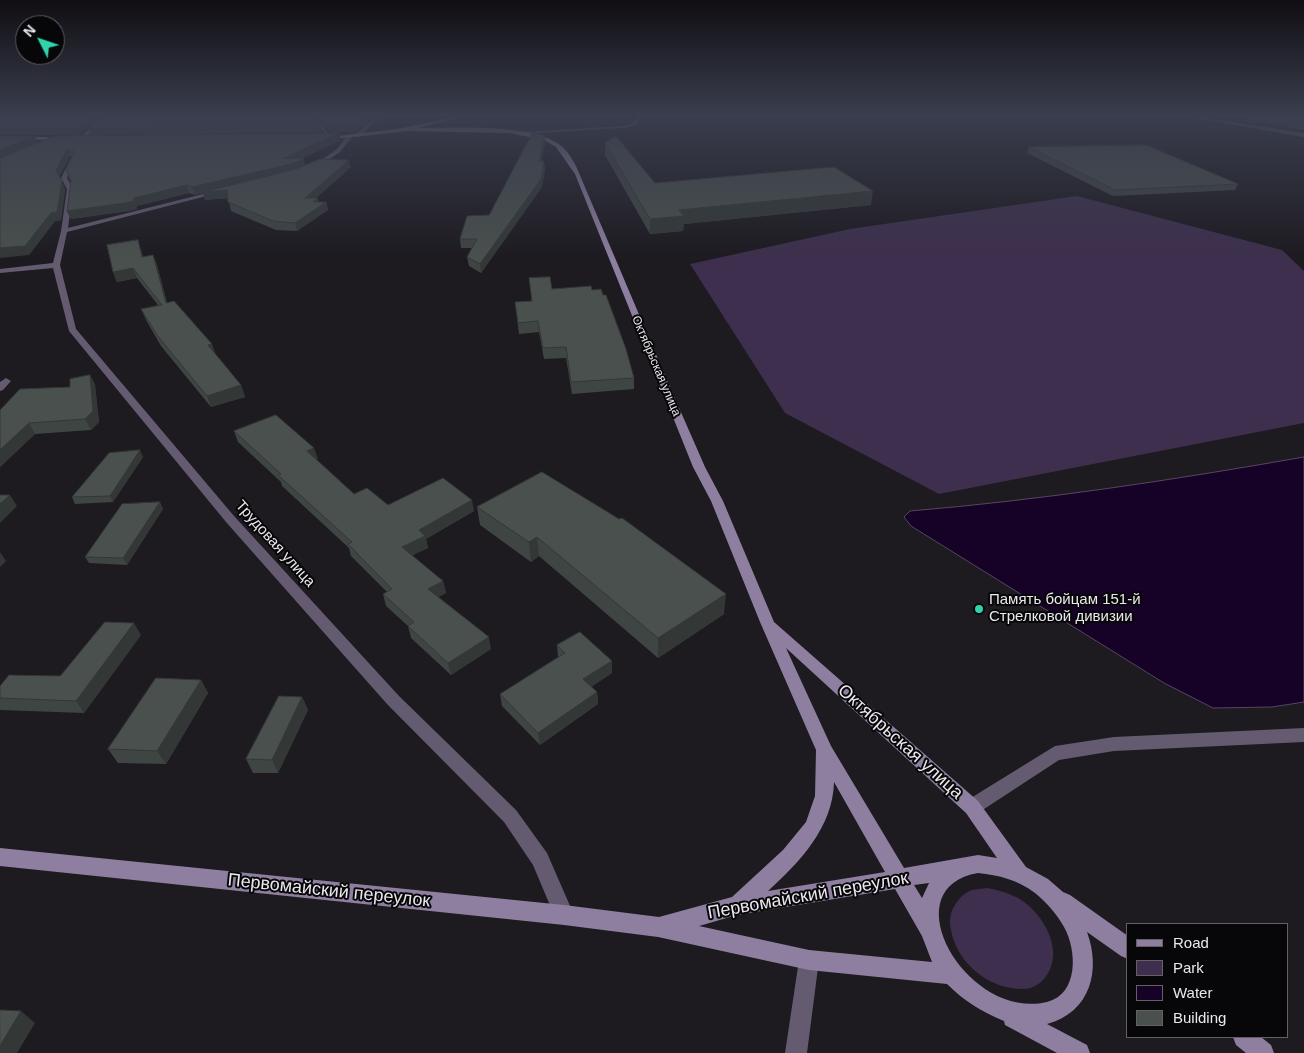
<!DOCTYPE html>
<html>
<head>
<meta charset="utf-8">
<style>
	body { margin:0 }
	#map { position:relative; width:1304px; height:1053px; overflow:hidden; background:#1d1a20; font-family:Helvetica,sans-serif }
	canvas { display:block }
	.legend { position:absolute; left:1126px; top:923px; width:162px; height:115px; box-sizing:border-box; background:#070608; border:1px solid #626063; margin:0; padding:6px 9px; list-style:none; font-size:15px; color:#eae8ec }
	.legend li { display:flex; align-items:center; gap:10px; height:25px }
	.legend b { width:25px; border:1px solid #626063 }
	.north { position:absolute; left:15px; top:15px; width:50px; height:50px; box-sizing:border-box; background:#070608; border:1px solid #626063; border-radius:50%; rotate:311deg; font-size:14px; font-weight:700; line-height:20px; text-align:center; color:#eae8ec }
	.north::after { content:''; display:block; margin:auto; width:18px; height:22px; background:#2fd4aa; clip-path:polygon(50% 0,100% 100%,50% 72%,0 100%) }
</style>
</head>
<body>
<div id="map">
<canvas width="1304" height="1053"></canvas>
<ul class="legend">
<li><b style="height:6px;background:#8e7fa1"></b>Road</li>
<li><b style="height:14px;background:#3d2f4d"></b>Park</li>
<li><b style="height:14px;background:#160127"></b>Water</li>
<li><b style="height:14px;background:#49504d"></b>Building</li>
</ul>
<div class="north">N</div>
</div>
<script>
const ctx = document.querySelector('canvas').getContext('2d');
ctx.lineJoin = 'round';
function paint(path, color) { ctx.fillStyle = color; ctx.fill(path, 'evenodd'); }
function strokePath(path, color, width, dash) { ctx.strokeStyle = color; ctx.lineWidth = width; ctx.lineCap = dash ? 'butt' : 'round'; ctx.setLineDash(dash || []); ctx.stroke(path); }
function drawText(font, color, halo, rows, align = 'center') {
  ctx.font = font + ' Helvetica,sans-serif'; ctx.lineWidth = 4; ctx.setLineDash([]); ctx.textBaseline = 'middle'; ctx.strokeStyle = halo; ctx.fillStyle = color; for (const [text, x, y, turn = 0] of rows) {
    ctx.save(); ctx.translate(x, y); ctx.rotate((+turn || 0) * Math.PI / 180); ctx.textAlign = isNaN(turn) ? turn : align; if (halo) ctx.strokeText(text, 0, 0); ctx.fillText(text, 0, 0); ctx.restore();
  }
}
paint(new Path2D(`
	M1077 196 1282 250 1304 271V423L939 494 785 413 690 264 850 229Z
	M987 888C1005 891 1022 897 1034 911 1051 929 1062 958 1044 979 1040 984 1031 989 1024 989 990 990 957 964 951 930 949 922 950 912 955 905 959 898 964 893 972 890 976 889 982 889 987 888Z`), '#3d2f4d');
const water = new Path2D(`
	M1304 457V702L1272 707 1213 708 1164 683 911 526 904 517 910 511C1042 500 1173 480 1304 457Z`);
paint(water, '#160127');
strokePath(water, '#564662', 1);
paint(new Path2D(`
	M104 115H108L106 120 83 140H79V138Z
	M309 115H313L334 139H330Z
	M377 115H382L359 137H355V135Z
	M638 115H642L637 125 624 128 523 134 520 132 624 126 633 123Z
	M1150 115 1206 118 1304 133V137L1206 120Z
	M347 136 352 137 340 152 313 170H309V168L336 150Z
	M71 158 76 159 67 178 73 189 68 228 219 190 222 192 67 232 60 265 76 329 234 516 399 696 516 810 547 853 574 915 571 922 564 925 557 922 533 865 504 822 387 704 226 522 69 331 53 268 0 273V269L53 263 61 231 67 189 61 178Z
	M6 378 11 381 3 390 0 391V382Z
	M1304 728V742L1114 751 1059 760 978 813 972 815 966 813 963 807 966 801 1055 746 1114 737Z
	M809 950 816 953 819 960 807 1053H785L799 960 802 953Z`), '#645b70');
paint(new Path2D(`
	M463 115H469L419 128C456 128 530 123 560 145 567 150 572 159 576 166L666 378 705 467 723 501 774 622 978 801 1026 867 1048 879 1063 892 1070 895 1128 936V959L1121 956 1087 932C1101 970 1091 1012 1047 1024L1087 1045 1090 1053H1057L1005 1025 1004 1021C982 1012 964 1001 947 984L809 970 658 937 564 925 0 866V848L564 905 659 917 732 897 783 850 806 822 815 796 816 750 760 622 711 501 693 467 575 174 556 147 544 140 509 133 408 131 324 140 321 138 397 129ZM786 648 966 813 997 858 978 855 904 868 831 746ZM834 782 885 872 768 891C800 862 833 827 834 782ZM978 873C999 875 1018 880 1035 893 1046 902 1057 914 1064 927 1077 950 1079 994 1047 1002 967 1021 890 888 978 873ZM929 883 922 898 914 885ZM895 889 922 936 932 962 809 950 699 926 737 915Z
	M0 137H62L65 139 0 141Z
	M1233 1037H1261L1271 1045 1274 1053H1246L1236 1045Z`), '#8e7fa1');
paint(new Path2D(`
	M0 115H102L79 135H0Z
	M315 115H375L357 131 331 133Z
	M1241 115H1304V130L1287 128V125L1246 122Z
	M321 126 322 133 91 135 89 128Z
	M341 140 301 159H304L305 166 351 167 316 198 319 202H326L328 210 297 231 276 230 231 211 228 198 205 200 203 193 195 195 189 193 137 206V209L129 211 71 219 67 211 71 182 66 170 73 157 70 156 59 177 65 189 61 220 55 221 29 255 38 142Z
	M545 143 541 161H544L545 169 542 187 481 273 469 266 467 257 472 248H461L460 239 489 215Z
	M605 143 655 183 871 205 684 224 683 231 650 234 605 155Z
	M1029 147 1238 184 1235 190 1113 196 1027 153Z
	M141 250 143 257 153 255 157 265 167 303 216 355 241 385 245 397 211 407 161 346 146 320 141 309 158 305 137 278 117 282 113 272Z
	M529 278 552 289 634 378V389L572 394 566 358 544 359 539 332 519 334 515 302 532 301Z
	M90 375 95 385 99 422 91 430 35 434 0 467V410L70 387Z
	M234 431 318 459H316L354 494 388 505 474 511 426 539 428 548 412 555 443 581 446 593 438 597 491 649 451 675 411 638 408 626 386 606 383 594 387 592 351 556 349 548 282 486 281 482 238 442Z
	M143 457 113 502 75 504 72 497Z
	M477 507 724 614 658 658 539 556 531 562 480 525Z
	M163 509 127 565 89 563 85 557Z
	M141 635 84 713 0 710V686L60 676Z
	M557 645 612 673 591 687 597 692 598 704 540 745 502 706 500 694 558 657Z
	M201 680 208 693 166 764 118 763 108 749Z
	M302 697 308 710 278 773H253L246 759Z`), '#3f4542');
paint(new Path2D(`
	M92 115H102L79 135 77 128Z
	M366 115H375L357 131 331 133 329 126Z
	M379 115H394L376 123 375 117Z
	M339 133 341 140 289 164 304 159 306 166 227 190 229 198 205 200 203 193 195 195 192 187 284 158Z
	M35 136 38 143 0 159V150Z
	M545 136V143L539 169V161Z
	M67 149 70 156 59 177 56 170Z
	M349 160 351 167 307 206 305 198Z
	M544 161 545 169 542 187 481 273 480 264Z
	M62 181 65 189 61 220 55 221 29 255 0 258V248Z
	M187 185 189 193 137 206V209L129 211 71 219 67 211 134 198Z
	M873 191 871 205 684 224 683 231 650 234V219L679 210Z
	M318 198 320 206 326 202 328 210 297 231 295 223 313 202Z
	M138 240 141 250 146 267 142 257Z
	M153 255 157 265 170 314 166 303Z
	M133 268 137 278 117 282 113 272Z
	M212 344 216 355 208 345Z
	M90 375 95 385 99 422 91 430 85 419Z
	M241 385 245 397 211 407 207 396Z
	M29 423 35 434 0 467V450Z
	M314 448 318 459 310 462 307 451Z
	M140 450 143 457 113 502 110 496Z
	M10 495 17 506 0 523V504Z
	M472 500 474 511 426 539 428 548 405 559 402 547 419 530Z
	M160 502 163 509 127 565 123 558Z
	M537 537 539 556 531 562 529 542Z
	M0 552 6 561 0 567Z
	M443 581 446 593 431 601 428 589Z
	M726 594 724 614 658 658V638Z
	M134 623 141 635 84 713 76 701Z
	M489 637 491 649 451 675 448 663Z
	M612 661V673L584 691 583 679Z
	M201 680 208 693 166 764 157 751Z
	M597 692 598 704 540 745 538 733Z
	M302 697 308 710 278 773 272 760Z
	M21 1011 35 1023 17 1053H0V1046Z`), '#333836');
const building = new Path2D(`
	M0 115H92L77 128H0Z
	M105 115H310L321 126 89 128Z
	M319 115H366L356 124 329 126Z
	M1248 115H1304V124L1290 122V119L1249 116Z
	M533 132 543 135 545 136 539 161H544L541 179 480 264 467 257 477 239H460L467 216 489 215Z
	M339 133 284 158 304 159 291 164 192 187 187 185 134 198V201L125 203 67 211 71 181 66 170 75 152 73 150 67 149 56 170 62 181 57 212 51 213 25 246 0 248V158L54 136Z
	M0 136H35L0 150Z
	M616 136 655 183 834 167 873 191 679 210 684 216 650 219 605 143Z
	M1146 145 1238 184 1115 190 1029 147Z
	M320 159 349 160 305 198H318L313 202H326L295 223 273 221 228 202 227 190 203 192 296 169Z
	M138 240 142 257 153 255 166 303 174 301 212 344 208 345 241 385 207 396 157 335 141 309 162 305 133 268 113 272 107 245Z
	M550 277 552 289 591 286 592 290 601 289 603 295H606L626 349 634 378 571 382 566 347 543 348 538 321 518 323 515 302 532 301 529 278Z
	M90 375 93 411 85 419 29 423 0 450V410L20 389 70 387V379Z
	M276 415 314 448 307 451 354 494 367 488 388 505 443 478 472 500 419 530 425 536 402 547 443 581 428 589 489 637 448 663 408 626 414 622 383 594 392 589 348 544 352 542 278 475 281 474 234 431Z
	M140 450 110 496 72 497 109 453Z
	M542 472 619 519 622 518 726 594 658 638 537 537 529 542 477 507Z
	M0 495H10L0 504Z
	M160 502 123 558 85 557 122 504Z
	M105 622 134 623 76 701 0 698V686L9 675 60 676Z
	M580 632 612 661 583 679 597 692 538 733 500 694 565 653 557 645Z
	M156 678 201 680 157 751 108 749Z
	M279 696 302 697 272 760 246 759Z
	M0 1010 21 1011 0 1046Z`);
paint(building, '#49504d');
strokePath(building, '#333836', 1);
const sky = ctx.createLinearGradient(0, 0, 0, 262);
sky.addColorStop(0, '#100e12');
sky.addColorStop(0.44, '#3a3e4e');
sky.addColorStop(1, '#3a3e4e00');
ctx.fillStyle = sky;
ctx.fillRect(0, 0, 1304, 262);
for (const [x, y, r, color] of [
	[979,609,5,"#2fd4aa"]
]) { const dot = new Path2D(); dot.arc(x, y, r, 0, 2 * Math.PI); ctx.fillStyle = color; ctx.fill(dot); strokePath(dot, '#070608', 2); }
drawText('12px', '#eae8ec', '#070608', [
	["Октябрьская улица",656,366,67]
]);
drawText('15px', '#eae8ec', '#070608', [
	["Трудовая улица",275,544,48]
]);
drawText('15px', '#eae8ec', '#070608', [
	["Память бойцам 151-й",989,600],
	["Стрелковой дивизии",989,617]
], 'left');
drawText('18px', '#eae8ec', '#070608', [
	["Октябрьская улица",900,742,42],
	["Первомайский переулок",329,891,6],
	["Первомайский переулок",808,896,-10]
]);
</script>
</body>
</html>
